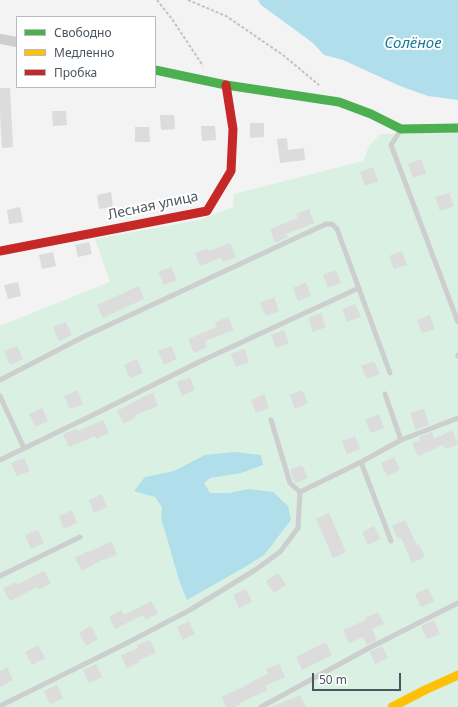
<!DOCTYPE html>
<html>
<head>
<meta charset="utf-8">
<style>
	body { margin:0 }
	#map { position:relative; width:458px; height:707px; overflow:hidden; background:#f3f3f3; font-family:"Noto Sans",sans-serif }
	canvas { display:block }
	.legend { position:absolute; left:16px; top:16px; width:140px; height:72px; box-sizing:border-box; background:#fff; border:1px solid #b7bbbf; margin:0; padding:5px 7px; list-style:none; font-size:12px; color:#4a555e }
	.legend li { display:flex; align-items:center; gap:8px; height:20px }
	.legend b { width:20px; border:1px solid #b7bbbf }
	.scale { position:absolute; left:312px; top:673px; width:89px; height:18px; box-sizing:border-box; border:2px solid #4a555e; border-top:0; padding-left:5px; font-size:12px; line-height:14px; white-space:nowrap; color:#4a555e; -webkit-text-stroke:3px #fff; paint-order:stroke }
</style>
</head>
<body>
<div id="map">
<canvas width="458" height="707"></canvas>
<ul class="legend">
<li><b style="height:5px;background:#4caf50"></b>Свободно</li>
<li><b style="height:5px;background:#ffc107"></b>Медленно</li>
<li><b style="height:5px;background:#c62828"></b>Пробка</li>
</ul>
<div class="scale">50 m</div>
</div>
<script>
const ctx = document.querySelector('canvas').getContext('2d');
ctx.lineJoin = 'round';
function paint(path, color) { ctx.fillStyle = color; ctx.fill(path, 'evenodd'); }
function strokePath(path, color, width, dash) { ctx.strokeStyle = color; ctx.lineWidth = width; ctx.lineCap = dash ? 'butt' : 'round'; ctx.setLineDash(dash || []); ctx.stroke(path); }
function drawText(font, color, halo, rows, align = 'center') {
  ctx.font = font + ' "Noto Sans",sans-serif'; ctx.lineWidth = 4; ctx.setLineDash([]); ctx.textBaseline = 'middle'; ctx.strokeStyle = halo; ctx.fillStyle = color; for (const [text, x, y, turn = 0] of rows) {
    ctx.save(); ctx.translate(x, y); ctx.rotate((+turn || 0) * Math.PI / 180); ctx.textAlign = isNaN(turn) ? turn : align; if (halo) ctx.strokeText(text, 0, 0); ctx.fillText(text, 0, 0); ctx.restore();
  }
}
paint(new Path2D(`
	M458 132V707H0V326L110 282 95 239 199 220 233 207 234 194 363 161 369 146 380 134Z`), '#d9f0e2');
paint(new Path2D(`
	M258 0H458V100L428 96 400 86 343 60 324 55 313 43 261 5Z
	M234 452 261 455 263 465 241 473 210 478 204 483 210 493H229L248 489 273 492 288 506 291 520 264 555 245 567 187 600 179 580 167 538 161 519 162 507 155 497 134 491 145 477 174 471 205 455Z`), '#b0dfeb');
paint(new Path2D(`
	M0 88H10L13 147 2 148 0 113Z
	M52 111H66L67 125 53 126Z
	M160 115H174L175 129 161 130Z
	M250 123H264V137L250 138Z
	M201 126H215L216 140 202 141Z
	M135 127H149L150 142H135Z
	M287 138 288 150 304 148 305 160 280 163 277 139Z
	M421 159 426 173 413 178 408 164Z
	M373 167 378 181 365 186 360 172Z
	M111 192 113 207 99 209 97 195Z
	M449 193 454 206 440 211 435 197Z
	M20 207 23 222 9 224 7 210Z
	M309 209 314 223 286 234 288 237 275 243 270 229 298 218 296 214Z
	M89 242 92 254 78 257 75 245Z
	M230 243 236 257 223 262 221 258 200 266 195 253 208 248 209 251Z
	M402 251 407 265 394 269 389 256Z
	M53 252 56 266 42 269 39 255Z
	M171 267 177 280 164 285 158 272Z
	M336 270 341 283 328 288 323 275Z
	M18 282 21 296 8 299 4 285Z
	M306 282 311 296 298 301 293 288Z
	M139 286 144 299 103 318 97 305Z
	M274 297 279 311 266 316 260 303Z
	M355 304 361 317 347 322 342 309Z
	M321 313 326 327 313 332 308 318Z
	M430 315 435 329 422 333 417 320Z
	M228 317 234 330 205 341 207 347 194 353 188 339 217 327 215 322Z
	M66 322 72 335 59 341 53 327Z
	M284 330 289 343 276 348 271 335Z
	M17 346 23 359 10 365 4 351Z
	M171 346 177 359 164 365 158 351Z
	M244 349 249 362 236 367 231 354Z
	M137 359 143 373 130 378 124 365Z
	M374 361 380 374 367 379 361 366Z
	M190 377 195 390 182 396 177 382Z
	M77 390 83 404 70 409 64 396Z
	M302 390 308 403 295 409 290 395Z
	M153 393 158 406 135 415 136 417 124 424 117 411 140 399V398Z
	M264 394 269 408 256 413 251 400Z
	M42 408 48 421 35 427 29 414Z
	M424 409 429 425 416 430 410 413Z
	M379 414 384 428 371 433 365 420Z
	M103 420 109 433 96 439 95 436 69 447 63 434 76 429 78 431Z
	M452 430 458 444 446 449 443 445 418 456 412 443 420 440 419 437 432 432 434 439Z
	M355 436 360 449 347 454 342 441Z
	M394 457 400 470 387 476 381 463Z
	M24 458 30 471 17 476 11 463Z
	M302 465 308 478 296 483 294 481 290 470Z
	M102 494 107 507 94 513 89 500Z
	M72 510 77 523 64 529 59 516Z
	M329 513 346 552 333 558 316 519Z
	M405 520 417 545 419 544 425 557 412 563 401 538 398 539 392 526Z
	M374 526 380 539 368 545 362 532Z
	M38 530 44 543 31 549 25 535Z
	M111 541 117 554 105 560 104 559 82 571 75 558 88 551 89 552Z
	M44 571 51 583 38 590 37 587 10 601 3 588 16 582 17 585Z
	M278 573 286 585 274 593 266 581Z
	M428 588 434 601 421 607 415 594Z
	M246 589 252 602 239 608 233 595Z
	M151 601 158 613 146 620 143 615 115 629 109 617 121 610 124 615Z
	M378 612 384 624 372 629 377 640 367 645 363 637 349 643 343 630 366 620 365 618Z
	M434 620 440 634 427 639 421 626Z
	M189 621 195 634 183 640 177 627Z
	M91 626 98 639 86 646 79 633Z
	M150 640 156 653 139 660 140 662 127 668 121 655 138 648 137 645Z
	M326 642 332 655 302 670 296 657Z
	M38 645 45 658 32 665 25 652Z
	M382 646 388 658 375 664 370 652Z
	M96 664 102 677 89 683 83 670Z
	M279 664 285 677 265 686 268 690 240 703 241 704 234 707H226L222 697 249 684V683L268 674 266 669Z
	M7 667 13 680 0 687V671Z
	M57 685 63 698 50 704 44 691Z
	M300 695 306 707H272Z`), '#dcdcdd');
strokePath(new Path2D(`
	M157 0 172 19 203 66
	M188 0 226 16 283 55 319 85`), '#bbc6c3', 2, [3, 2]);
strokePath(new Path2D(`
	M400 131 391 145 458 322
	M458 355V356
	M0 380 83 337 326 224H332L337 229 390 373
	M385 394 401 440
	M0 396 24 448
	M271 420 290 483 300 492
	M0 460 91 416 199 362 359 288
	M361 462 391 541
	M300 492 361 462 401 440 458 418
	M0 576 80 537
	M0 706 125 644 190 610 255 570 280 552 298 528 300 492
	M261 707 369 648 458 603`), '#ccced0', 5);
strokePath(new Path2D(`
	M0 39 17 42`), '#ccced0', 10);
strokePath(new Path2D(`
	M155 70 226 85 339 102 371 114 401 129 458 128`), '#4caf50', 9);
strokePath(new Path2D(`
	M392 707 425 690 458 675`), '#ffc107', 9);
strokePath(new Path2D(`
	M0 251 207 211 231 171 233 129 226 85`), '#c62828', 9);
drawText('14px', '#4a555e', '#fff', [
	["Лесная улица",153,206,-12]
]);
drawText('italic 15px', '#167b96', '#fff', [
	["Солёное",413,44]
]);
</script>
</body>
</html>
